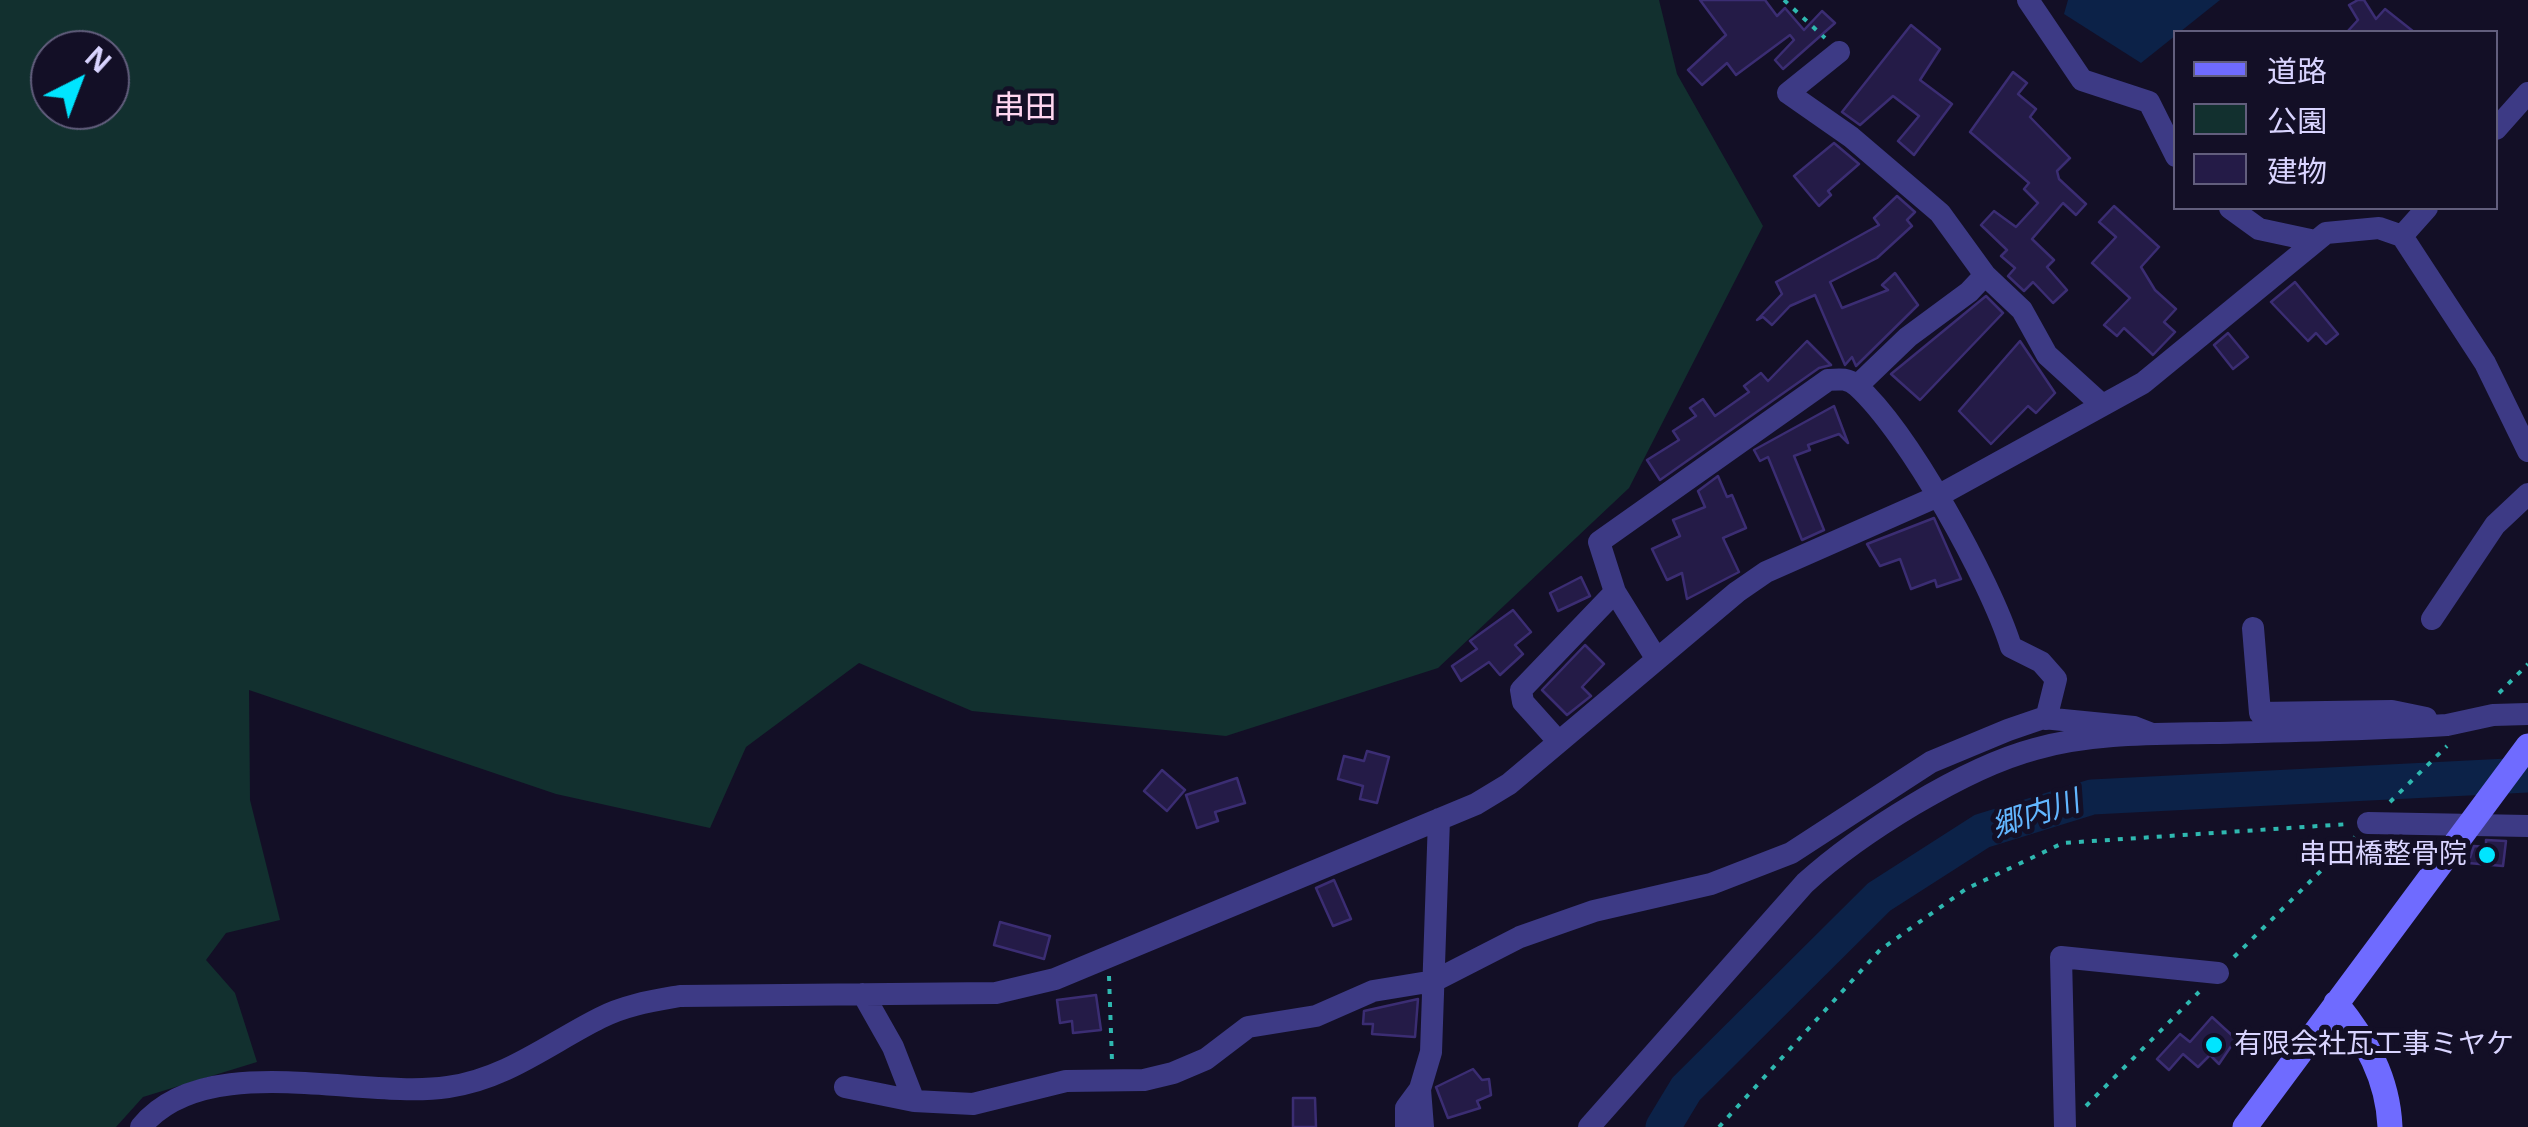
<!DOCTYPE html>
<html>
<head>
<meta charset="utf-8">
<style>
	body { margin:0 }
	#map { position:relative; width:2528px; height:1127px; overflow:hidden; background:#130f26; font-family:"Noto Sans","Noto Sans JP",sans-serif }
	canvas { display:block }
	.legend { position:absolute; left:2173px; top:30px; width:325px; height:180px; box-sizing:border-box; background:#130f26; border:2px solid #625e7d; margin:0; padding:12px 18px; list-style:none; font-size:30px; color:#d9d4ff }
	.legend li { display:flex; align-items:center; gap:20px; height:50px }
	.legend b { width:50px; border:2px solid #625e7d }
	.north { position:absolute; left:30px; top:30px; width:100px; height:100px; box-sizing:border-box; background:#130f26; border:2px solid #625e7d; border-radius:50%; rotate:42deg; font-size:28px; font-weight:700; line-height:40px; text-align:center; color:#d9d4ff }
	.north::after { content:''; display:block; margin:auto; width:35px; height:45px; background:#00e5ff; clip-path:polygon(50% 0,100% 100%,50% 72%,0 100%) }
</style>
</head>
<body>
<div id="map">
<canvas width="2528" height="1127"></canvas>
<ul class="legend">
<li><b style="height:12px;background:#6f6bff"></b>道路</li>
<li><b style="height:28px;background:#12302f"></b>公園</li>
<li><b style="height:28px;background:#241b47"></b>建物</li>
</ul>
<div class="north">N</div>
</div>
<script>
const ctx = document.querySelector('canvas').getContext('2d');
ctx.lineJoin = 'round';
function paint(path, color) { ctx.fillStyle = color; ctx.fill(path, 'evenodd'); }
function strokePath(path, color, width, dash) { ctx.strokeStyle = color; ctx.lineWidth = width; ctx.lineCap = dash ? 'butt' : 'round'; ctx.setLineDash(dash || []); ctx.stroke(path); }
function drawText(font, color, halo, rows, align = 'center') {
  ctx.font = font + ' "Noto Sans","Noto Sans JP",sans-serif'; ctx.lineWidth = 10; ctx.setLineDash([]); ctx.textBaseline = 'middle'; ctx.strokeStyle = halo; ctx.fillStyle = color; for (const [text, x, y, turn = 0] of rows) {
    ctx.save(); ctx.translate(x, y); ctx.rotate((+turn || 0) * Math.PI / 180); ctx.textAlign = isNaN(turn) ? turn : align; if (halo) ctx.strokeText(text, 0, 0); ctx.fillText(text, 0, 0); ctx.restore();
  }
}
paint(new Path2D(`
	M0 0H1659L1677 74 1763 226 1629 488 1438 668 1226 736 972 711 859 663 746 747 710 828 556 794 249 690 250 800 280 920 226 933 206 960 235 993 257 1062 143 1097 116 1127H0ZM50 50H110V110H50Z`), '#12302f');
paint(new Path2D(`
	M2068 0H2220L2141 63 2064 14Z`), '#0c2248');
strokePath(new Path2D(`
	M1663 1127 1686 1089 1879 897 1982 831 2092 797 2528 775`), '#0c2248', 35);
const building = new Path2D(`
	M1700 0H1765L1777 16 1785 8 1804 30 1822 11 1835 23 1783 69 1775 60 1794 40 1790 35 1736 75 1727 63 1702 85 1688 70 1726 35Z
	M2358 0H2364L2376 19 2385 9 2414 32H2347L2358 20 2349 5Z
	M1911 25 1940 49 1920 80 1952 104 1914 155 1898 141 1919 116 1893 96 1860 125 1842 112Z
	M2013 72 2027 83 2018 94 2036 109 2030 117 2070 158 2057 171 2059 179 2086 204 2076 215 2063 203 2032 239 2054 260 2047 267 2067 290 2053 303 2033 282 2024 291 2008 276 2015 268 2001 256 2007 250 1981 225 1994 211 2016 227 2038 203 2024 189 2029 183 1970 132Z
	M1834 143 1859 164 1828 191 1831 195 1819 206 1794 176Z
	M1897 196 1915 212 1907 220 1912 226 1877 258 1830 282 1842 308 1888 290 1882 285 1895 273 1918 305 1856 366 1852 357 1845 365 1815 295 1790 306 1772 325 1763 317 1757 320 1782 294 1776 282 1879 225 1874 218Z
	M2114 206 2159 247 2141 267 2155 290 2176 309 2164 322 2175 332 2153 355 2124 328 2117 336 2104 325 2130 298 2092 263 2116 237 2099 222Z
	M2295 282 2338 334 2326 344 2316 333 2308 341 2271 302Z
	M1986 296 2003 313 1920 400 1891 374Z
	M2228 333 2248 357 2233 369 2214 345Z
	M1807 341 1831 365 1819 368 1660 480 1647 460 1679 440 1673 431 1696 416 1690 408 1703 399 1715 416 1749 392 1744 386 1761 373 1768 381Z
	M2020 341 2055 393 2036 413 2028 406 1991 444 1959 411Z
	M1834 406 1848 443 1839 434 1808 445 1810 450 1794 456 1824 530 1802 540 1768 457 1760 461 1754 450Z
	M1718 476 1727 497 1732 495 1746 528 1723 538 1739 572 1687 599 1682 573 1667 580 1652 549 1680 536 1673 520 1705 507 1698 491Z
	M1934 518 1961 579 1937 587 1935 580 1911 589 1900 559 1880 566 1867 544Z
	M1581 577 1590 596 1558 611 1550 593Z
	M1513 610 1531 632 1515 645 1523 654 1500 675 1489 662 1461 681 1452 666 1477 649 1470 641Z
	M1585 645 1604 664 1582 687 1591 696 1567 715 1542 690Z
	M1367 751 1389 757 1377 803 1360 799 1363 786 1338 779 1344 756 1364 761Z
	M1162 770 1185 790 1167 811 1144 791Z
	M1237 778 1245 803 1215 812 1218 821 1197 828 1186 795Z
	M2486 840 2506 841 2503 866 2468 863 2474 846 2486 847Z
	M1334 880 1351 919 1333 926 1316 888Z
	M1000 922 1050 936 1044 959 994 945Z
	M1096 995 1101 1030 1073 1033 1072 1021 1060 1023 1057 1000Z
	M1418 999 1415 1037 1372 1034 1373 1024H1363L1364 1011Z
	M2212 1017 2236 1039 2219 1064 2210 1055 2198 1067 2183 1054 2169 1070 2157 1059 2180 1034 2190 1042Z
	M1473 1069 1482 1080 1489 1079 1491 1095 1477 1101 1480 1108 1448 1118 1436 1087Z
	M1293 1098H1315L1316 1127H1293Z`);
paint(building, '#241b47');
strokePath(building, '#3b2d73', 2.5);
strokePath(new Path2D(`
	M1784 0 1825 38
	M2499 693 2528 664
	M2390 802 2447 746
	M2234 957 2355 837
	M1109 976 1112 1061
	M2086 1106 2199 992
	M1719 1127 1880 950 1966 889 2063 843 2349 824`), '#2fb8b0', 4, [5, 8]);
strokePath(new Path2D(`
	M2028 0 2082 80 2149 102 2176 156
	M1839 52 1788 93 1851 137 1940 213 1985 275 1969 292 1908 337 1857 386
	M2496 129 2528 93
	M2230 208 2259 229 2315 241
	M2402 236 2427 208
	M1985 275 2022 310 2047 355 2102 405
	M1615 592 1656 658
	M2432 619 2495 525 2528 494
	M2253 628 2260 713 2392 711 2426 718
	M1558 741 1523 702 1521 690 1615 592 1599 542 1828 380C1840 379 1848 378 1857 386 1909 433 1990 580 2011 647L2041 662 2056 679 2046 719
	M2368 823 2528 826
	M863 994 893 1047 914 1101
	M845 1087 914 1101 973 1104 1066 1081 1144 1080 1173 1073 1206 1059 1248 1027 1316 1016 1373 991 1434 981 1520 937 1594 911 1711 884 1791 853 1931 762 2008 730 2043 718 2134 727 2152 734
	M141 1127C205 1048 360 1100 448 1087 506 1079 550 1043 600 1018 625 1005 652 1001 680 996L996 993 1055 979 1476 804 1509 784 1737 592 1766 572 1936 497 2143 383 2326 233 2379 228 2402 236 2485 363 2528 451
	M1406 1127V1108L1420 1089
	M1423 1127 1420 1089 1431 1052 1439 819
	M1589 1127 1805 883C1860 833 1964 768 2035 749 2091 733 2153 734 2210 733 2289 731 2368 730 2447 725L2493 715 2528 714
	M2065 1127 2061 957 2218 973`), '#3d3a85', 22);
strokePath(new Path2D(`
	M2336 1003C2366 1040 2388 1078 2390 1127
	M2245 1127 2528 746`), '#6f6bff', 25);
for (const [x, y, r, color] of [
	[2487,855,10,"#00e5ff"],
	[2214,1045,10,"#00e5ff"]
]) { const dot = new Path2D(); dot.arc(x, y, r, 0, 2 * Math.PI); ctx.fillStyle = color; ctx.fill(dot); strokePath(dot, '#130f26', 4); }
drawText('28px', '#d9d4ff', '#130f26', [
	["串田橋整骨院",2467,855],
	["有限会社瓦工事ミヤケ",2234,1045,"left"]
], 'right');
drawText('italic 30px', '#62b6ff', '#130f26', [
	["郷内川",2036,815,-18]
]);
drawText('32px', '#ffd6f0', '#130f26', [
	["串田",1025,109]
]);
</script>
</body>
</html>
